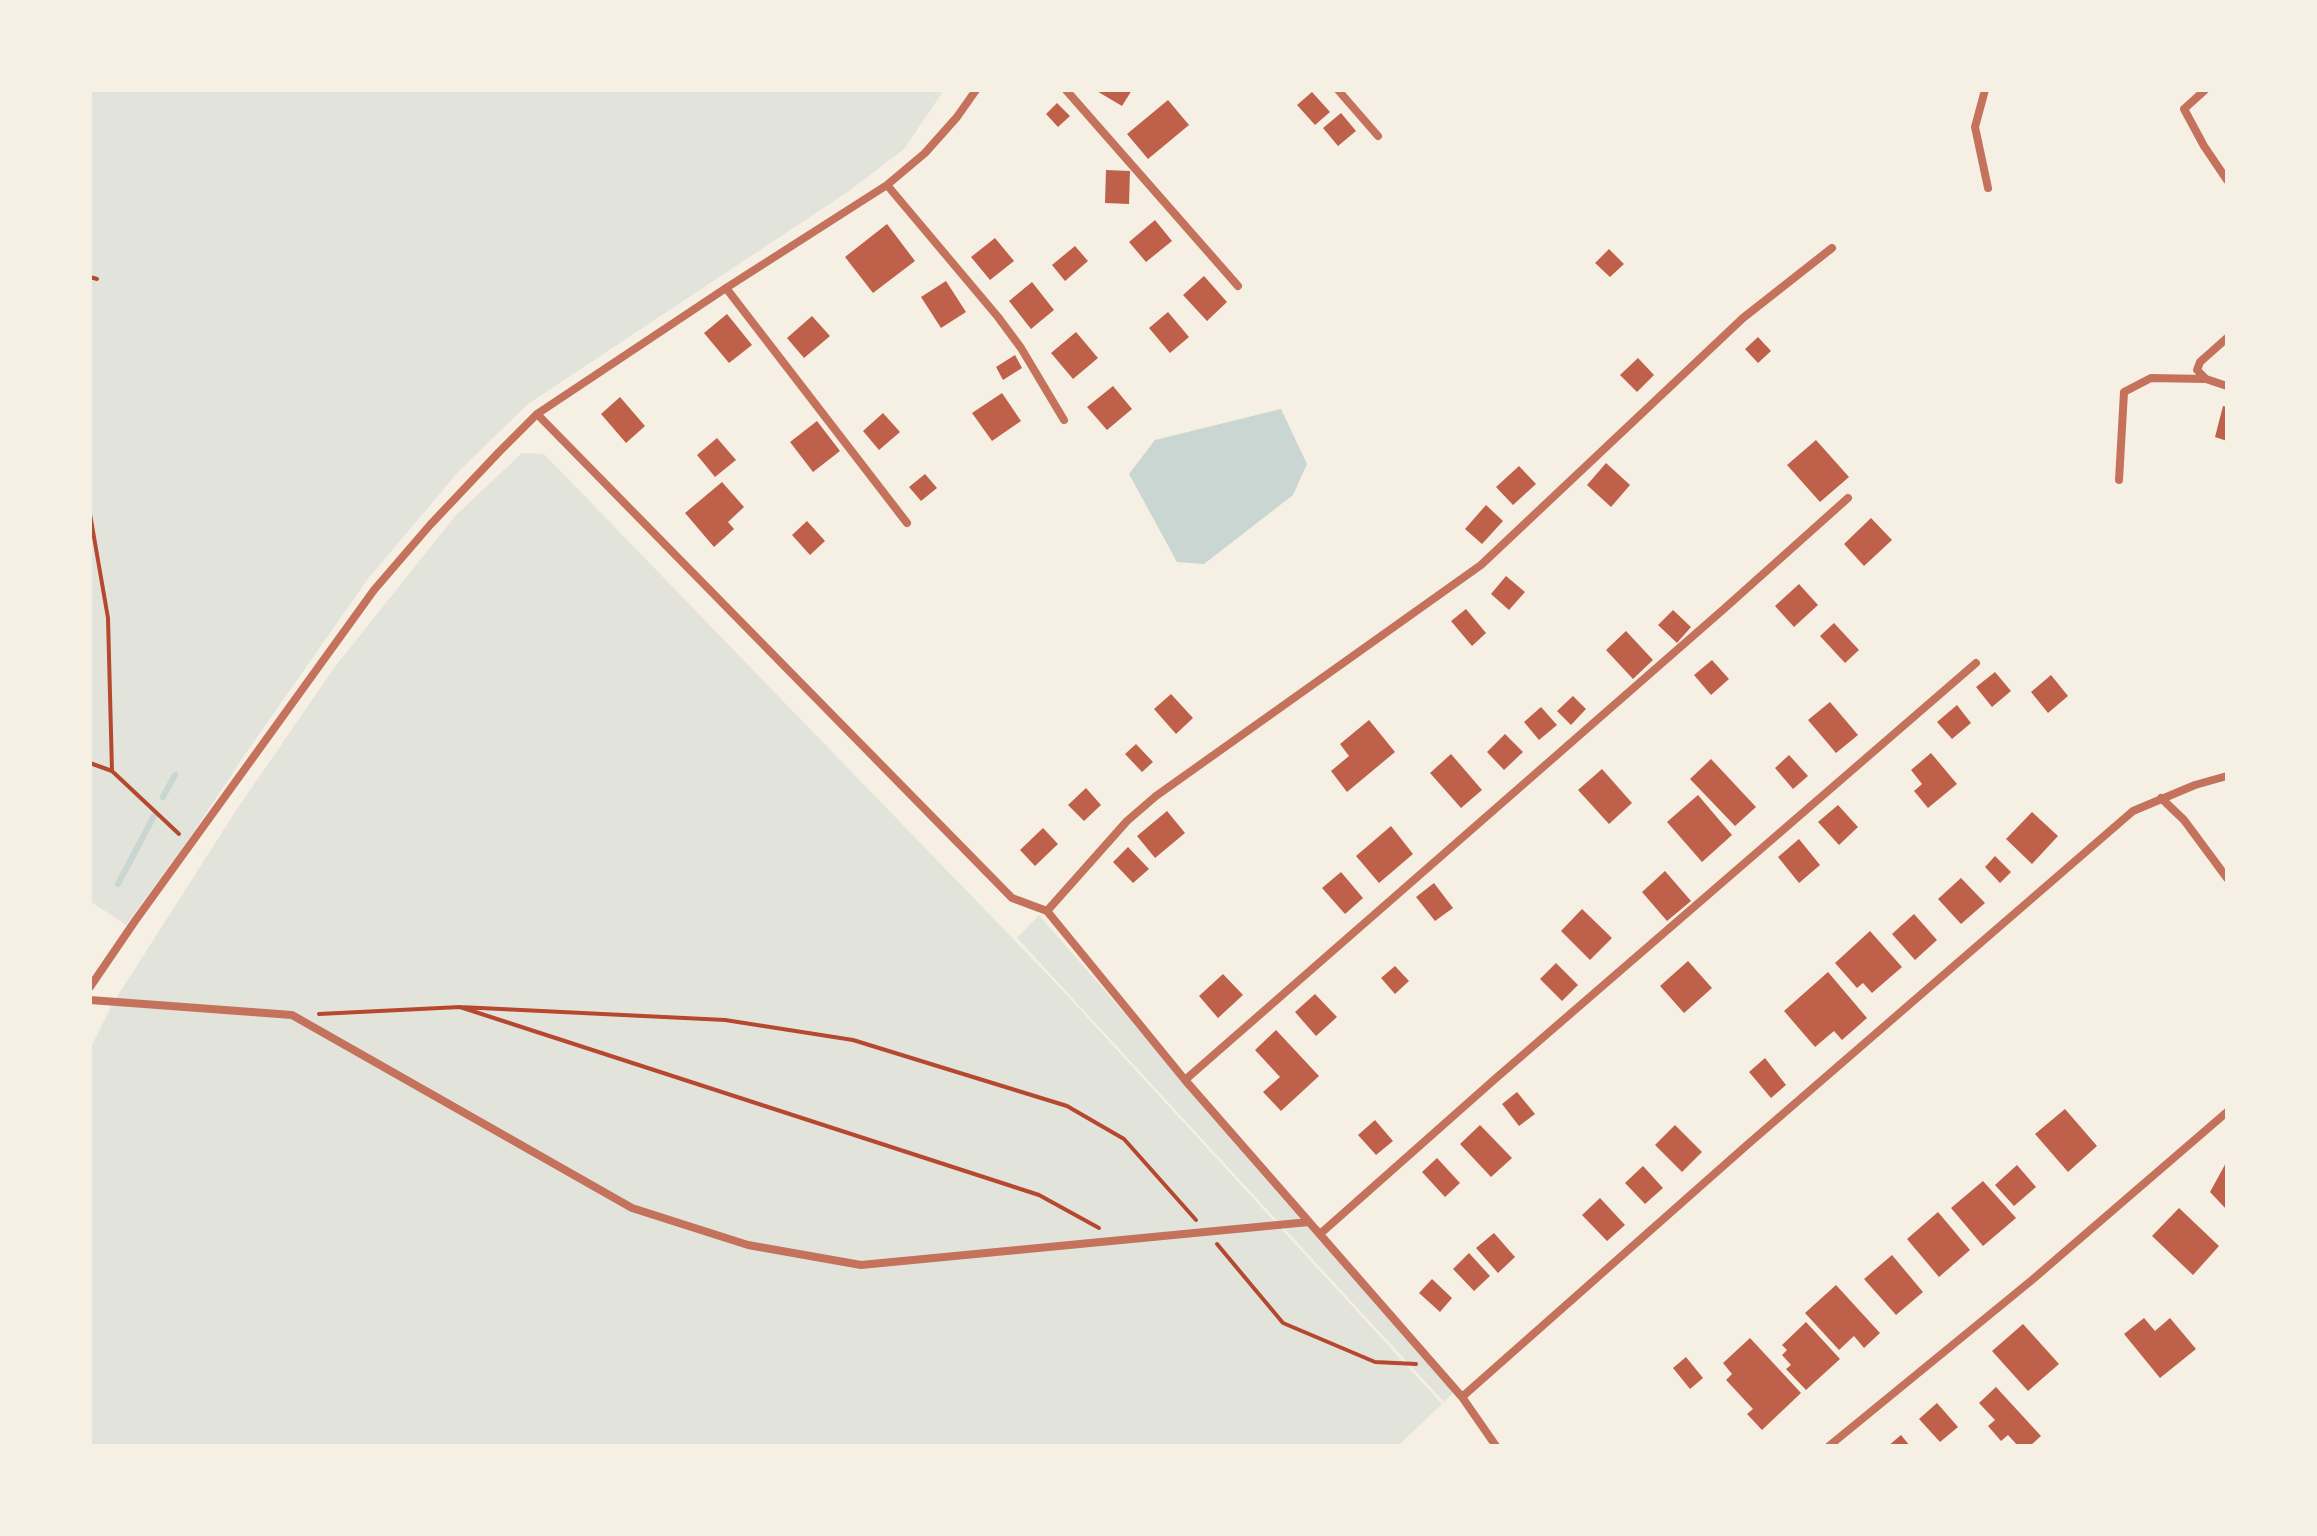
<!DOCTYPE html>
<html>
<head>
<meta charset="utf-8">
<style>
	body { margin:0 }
	#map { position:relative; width:2317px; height:1536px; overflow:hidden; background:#f6efe4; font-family:"DejaVu Sans",sans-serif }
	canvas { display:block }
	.frame { position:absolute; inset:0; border:92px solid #f6efe4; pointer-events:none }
</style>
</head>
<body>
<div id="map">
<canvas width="2317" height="1536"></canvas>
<div class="frame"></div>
</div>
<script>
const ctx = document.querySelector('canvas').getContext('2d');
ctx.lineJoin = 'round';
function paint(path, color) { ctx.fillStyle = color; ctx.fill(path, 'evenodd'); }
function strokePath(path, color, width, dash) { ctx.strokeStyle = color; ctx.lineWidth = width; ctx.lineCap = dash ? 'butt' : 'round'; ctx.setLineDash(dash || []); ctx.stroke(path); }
paint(new Path2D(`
	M90 90H944L904 149 849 191 528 404 459 471 367 580 246 753 188 840 126 925 90 901Z
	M522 453 544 454 1051 978 1442 1404 1398 1446H90V1049L113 1003 237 809 334 668 456 515Z
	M1039 915 1454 1392 1444 1402 1017 938Z`), '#e2e4dc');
paint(new Path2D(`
	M1281 409 1307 464 1293 495 1204 564 1177 562 1129 474 1155 440Z`), '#c9d6d2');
strokePath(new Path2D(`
	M163 797 175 775
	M118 884 155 814`), '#c9d6d2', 6);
paint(new Path2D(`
	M1095 90H1132L1122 106Z
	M1312 92 1330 112 1315 125 1297 105Z
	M1168 100 1189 125 1148 159 1127 134Z
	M1057 103 1070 116 1058 127 1046 114Z
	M1341 113 1356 131 1338 146 1323 128Z
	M1106 170 1130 171 1129 204 1105 203Z
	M1155 220 1172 241 1146 262 1129 242Z
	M887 224 915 261 873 293 845 257Z
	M995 238 1014 261 990 280 971 257Z
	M1075 246 1088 261 1065 281 1052 265Z
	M1609 249 1624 264 1610 277 1595 263Z
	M1204 276 1227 302 1207 321 1183 295Z
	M946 281 966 312 941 328 921 297Z
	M1032 282 1054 310 1031 329 1009 301Z
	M1168 312 1189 337 1170 353 1149 328Z
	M727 314 752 345 729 363 704 333Z
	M812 316 830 336 804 358 787 338Z
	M1076 332 1098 358 1073 379 1051 353Z
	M1758 337 1771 351 1758 363 1745 349Z
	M1015 355 1022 368 1003 380 996 367Z
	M1638 358 1654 375 1637 392 1620 375Z
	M1113 386 1132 409 1107 430 1087 407Z
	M1002 393 1021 421 992 441 972 413Z
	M620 397 645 426 626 443 601 414Z
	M2223 406 2227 407V441L2215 437Z
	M883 413 900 432 879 450 863 431Z
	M817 421 840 451 813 472 790 442Z
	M717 438 736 460 715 477 697 455Z
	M1816 440 1849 477 1820 502 1787 465Z
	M1606 463 1630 485 1611 507 1587 485Z
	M1519 466 1536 484 1513 505 1496 487Z
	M925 474 937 488 921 501 909 487Z
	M722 482 744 507 728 522 734 529 714 547 685 513Z
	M1486 505 1503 521 1482 544 1465 529Z
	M1871 518 1892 540 1864 566 1844 544Z
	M807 521 825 541 810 555 792 535Z
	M1506 576 1525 592 1509 610 1491 594Z
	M1799 584 1818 605 1794 627 1775 606Z
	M1466 609 1486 633 1472 646 1451 621Z
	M1673 610 1691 627 1677 643 1658 625Z
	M1834 623 1859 650 1845 663 1820 636Z
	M1626 631 1653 660 1633 679 1606 650Z
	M1712 660 1729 679 1711 695 1694 675Z
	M1995 672 2011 691 1992 707 1976 687Z
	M2051 675 2068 696 2048 713 2031 692Z
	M1171 694 1193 718 1176 734 1154 709Z
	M1573 696 1586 709 1571 725 1557 711Z
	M1830 702 1858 735 1836 753 1808 720Z
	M1957 705 1971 723 1952 739 1937 722Z
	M1541 707 1557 725 1539 740 1524 722Z
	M1369 720 1395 752 1347 792 1331 771 1349 756 1340 744Z
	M1505 734 1523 752 1504 770 1487 752Z
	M1136 744 1153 762 1142 772 1125 754Z
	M1931 753 1957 784 1928 808 1914 791 1922 784 1911 770Z
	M1451 754 1482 790 1461 808 1430 773Z
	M1789 755 1808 776 1793 789 1775 768Z
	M1711 759 1756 807 1735 826 1690 779Z
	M1602 769 1632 803 1609 824 1578 790Z
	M1086 788 1101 805 1084 821 1068 805Z
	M1698 795 1732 835 1702 862 1667 822Z
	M1838 805 1858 827 1839 845 1818 822Z
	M1167 811 1185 833 1155 858 1137 836Z
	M2032 812 2058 836 2032 864 2006 839Z
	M1391 826 1413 854 1379 883 1356 856Z
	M1043 828 1058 844 1035 866 1020 850Z
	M1799 839 1820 865 1799 883 1778 857Z
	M1128 847 1149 869 1133 883 1113 862Z
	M1995 856 2011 872 2000 883 1985 867Z
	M1665 871 1691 901 1667 921 1642 892Z
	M1341 872 1363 898 1345 914 1322 888Z
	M1961 878 1985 903 1961 924 1938 899Z
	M1434 883 1453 908 1435 921 1416 897Z
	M1582 909 1612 938 1590 960 1561 931Z
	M1914 914 1937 940 1915 960 1892 934Z
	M1870 931 1902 967 1872 993 1863 983 1857 988 1835 963Z
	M1688 961 1712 988 1684 1013 1660 986Z
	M1556 963 1578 985 1562 1001 1540 979Z
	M1395 966 1409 981 1395 994 1381 978Z
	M1828 972 1867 1018 1842 1040 1834 1031 1815 1047 1784 1011Z
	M1223 974 1243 995 1218 1018 1199 996Z
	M1315 994 1337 1017 1316 1036 1295 1012Z
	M1276 1030 1319 1076 1281 1111 1263 1092 1280 1077 1255 1050Z
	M1765 1058 1786 1085 1771 1098 1749 1072Z
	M1517 1092 1535 1114 1519 1126 1502 1104Z
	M2065 1109 2097 1146 2068 1172 2035 1134Z
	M1375 1120 1393 1141 1376 1155 1358 1135Z
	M1480 1125 1512 1158 1491 1177 1460 1144Z
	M1675 1125 1702 1152 1682 1172 1655 1145Z
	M1437 1158 1460 1183 1445 1197 1422 1172Z
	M2227 1161V1210L2210 1192Z
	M2017 1165 2036 1187 2014 1206 1995 1185Z
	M1643 1166 1663 1188 1645 1204 1625 1183Z
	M1983 1181 2016 1218 1983 1246 1951 1208Z
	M1600 1198 1625 1225 1607 1241 1582 1215Z
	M2179 1208 2219 1246 2193 1275 2152 1236Z
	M1938 1212 1970 1250 1939 1277 1907 1239Z
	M1494 1233 1515 1257 1498 1273 1476 1248Z
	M1469 1253 1490 1276 1474 1291 1453 1269Z
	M1892 1255 1923 1292 1896 1315 1864 1279Z
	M1432 1279 1452 1298 1440 1312 1419 1293Z
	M1836 1285 1880 1333 1864 1348 1854 1336 1839 1350 1805 1313Z
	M2144 1318 2155 1331 2170 1318 2196 1349 2160 1378 2124 1334Z
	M1806 1322 1840 1359 1806 1390 1786 1369 1791 1365 1782 1355 1787 1350 1782 1345Z
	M2023 1324 2059 1364 2028 1391 1992 1351Z
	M1750 1338 1801 1393 1762 1430 1747 1414 1753 1409 1726 1380 1732 1374 1723 1363Z
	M1686 1357 1703 1378 1690 1389 1673 1368Z
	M1996 1387 2041 1436 2030 1446H2018L2008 1435 2001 1441 1988 1426 1995 1420 1979 1403Z
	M1937 1403 1958 1427 1940 1442 1919 1419Z
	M1901 1435 1910 1446H1888Z`), '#bf614a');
strokePath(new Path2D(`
	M90 277 97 279
	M90 514 108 618 112 771 179 834
	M90 763 112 771
	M460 1007 725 1020 853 1040 1067 1106 1124 1139 1196 1220
	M319 1014 460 1007 1039 1195 1099 1228
	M1217 1244 1283 1323 1375 1362 1416 1364`), '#b5482f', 4);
strokePath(new Path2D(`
	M1066 90 1238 286
	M1338 90 1378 136
	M1985 90 1975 127 1988 188
	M2205 90 2184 109 2204 146 2227 180
	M887 185 998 317 1021 348 1064 420
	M726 288 907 523
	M2227 338 2200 362 2197 370 2206 379 2227 386
	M537 414 1012 898 1047 911 1185 1080 1462 1397 1496 1446
	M2119 480 2124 392 2151 378 2206 379
	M2161 798 2184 820 2227 878
	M1047 911 1127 821 1156 796 1481 565 1743 318 1832 248
	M90 987 135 921 374 590 430 525 499 452 537 414 726 288 887 185 925 153 957 117 976 90
	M90 1000 292 1015 632 1208 748 1245 861 1265 1309 1222
	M1185 1080 1725 608 1848 498
	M1320 1234 1495 1079 1976 663
	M1462 1397 1747 1145 2133 811 2195 785 2227 776
	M1829 1446 2032 1280 2227 1112`), '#c5725c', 8);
</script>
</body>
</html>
